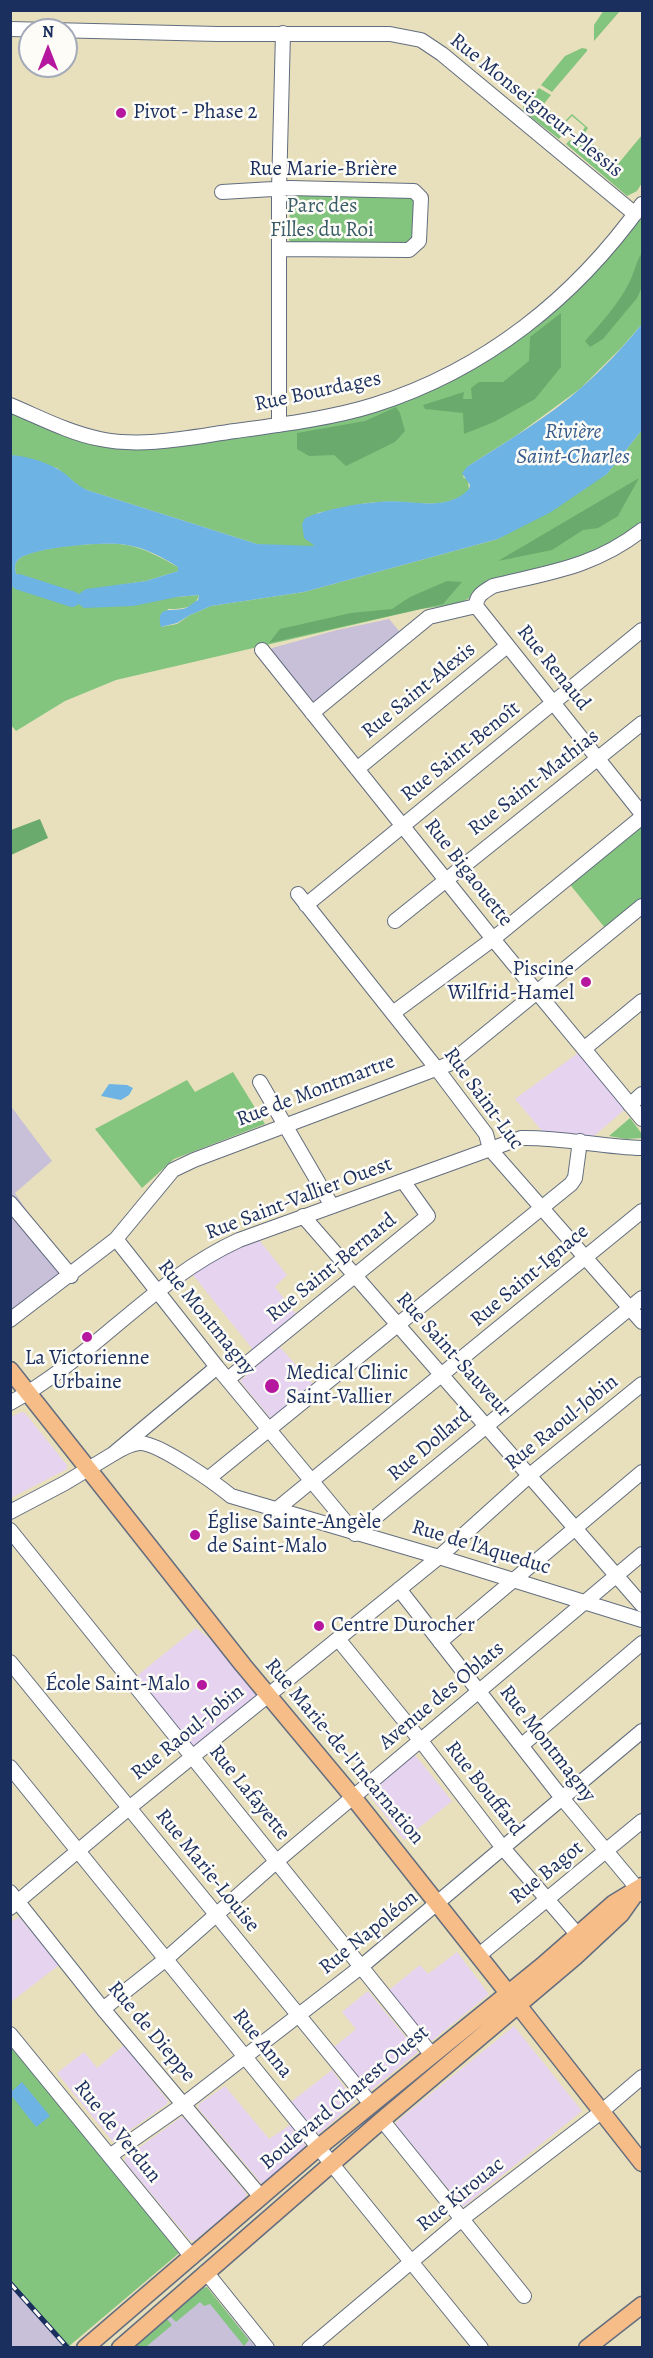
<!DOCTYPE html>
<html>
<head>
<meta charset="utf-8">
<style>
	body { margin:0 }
	#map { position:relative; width:653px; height:2358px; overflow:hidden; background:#e8e0bc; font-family:Alegreya,serif }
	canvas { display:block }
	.frame { position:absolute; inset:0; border:12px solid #1b2f5e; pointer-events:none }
	.north { position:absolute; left:18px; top:18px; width:60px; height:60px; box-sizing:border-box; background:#fdfcf7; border:2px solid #a3aaba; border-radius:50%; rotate:0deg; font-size:16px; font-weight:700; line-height:24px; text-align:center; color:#1b2f5e }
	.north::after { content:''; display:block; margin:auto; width:21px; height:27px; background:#b5179e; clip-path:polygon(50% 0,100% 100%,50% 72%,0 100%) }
</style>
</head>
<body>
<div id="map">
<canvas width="653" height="2358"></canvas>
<div class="frame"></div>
<div class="north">N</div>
</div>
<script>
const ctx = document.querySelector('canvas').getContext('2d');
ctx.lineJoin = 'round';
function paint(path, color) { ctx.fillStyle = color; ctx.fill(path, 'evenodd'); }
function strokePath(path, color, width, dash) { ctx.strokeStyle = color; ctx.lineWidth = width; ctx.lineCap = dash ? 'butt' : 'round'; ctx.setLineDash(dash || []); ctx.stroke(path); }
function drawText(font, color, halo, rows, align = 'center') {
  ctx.font = font + ' Alegreya,serif'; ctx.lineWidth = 5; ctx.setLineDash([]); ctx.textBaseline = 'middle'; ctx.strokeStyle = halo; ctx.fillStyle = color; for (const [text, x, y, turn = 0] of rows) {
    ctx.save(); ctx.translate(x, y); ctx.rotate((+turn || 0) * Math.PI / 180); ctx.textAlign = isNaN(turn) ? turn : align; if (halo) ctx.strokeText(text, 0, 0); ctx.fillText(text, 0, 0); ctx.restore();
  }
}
paint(new Path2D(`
	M585 1048 630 1105 587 1142 548 1138 515 1099Z
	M259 1240 287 1275 275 1287 297 1315 254 1351 193 1275 208 1263 232 1250Z
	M279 1346 315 1386 272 1420 240 1381Z
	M21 1412 25 1413 67 1465V1469L11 1498V1417Z
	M196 1628 243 1665 267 1695 194 1756 138 1675Z
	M413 1755 416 1756 452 1801 404 1840 369 1795 370 1791Z
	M19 1917 59 1965 11 2002V1922Z
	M457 1952 489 1994 433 2040H430L389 1990 420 1965 428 1974Z
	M368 1991 418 2052 370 2091 333 2048 356 2029 342 2012Z
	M514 2026 582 2111 463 2207 396 2125V2122Z
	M124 2045 168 2101 167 2104 113 2142 57 2073 84 2052 97 2068Z
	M332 2070 355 2102 319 2134 316 2133 291 2102Z
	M225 2086 269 2139 290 2125 305 2144V2147L262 2184 198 2108 199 2104Z
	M180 2118H184L246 2193V2198L194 2241 190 2240 125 2162V2158Z`), '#e5d3f0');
paint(new Path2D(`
	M389 619 400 632 315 703 271 651 272 648 337 630Z
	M10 1105 52 1161 15 1193 71 1276 10 1320Z
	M202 2287H206L256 2347 131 2348Z
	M10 2289 25 2295 68 2347H11Z`), '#c7c0d8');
paint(new Path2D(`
	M604 10 620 11 594 41V25Z
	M582 48 587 49V51L552 92 541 85 565 56Z
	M539 88 551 95 543 105 564 122 572 114 588 128 583 136 618 164 642 135V183L637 191 627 196 566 144 570 140 576 142 585 127 572 116 565 123 568 126 566 128 562 124 558 129 562 135 559 139 523 111V107Z
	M296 194 404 195 413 200 416 209 414 241 406 246 292 243 289 240 290 201Z
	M642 204V324L622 347 581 388 517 435 468 466 463 477 468 480 469 490C445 513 410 499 381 502 359 503 338 509 317 513V546L288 547 257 544 87 490 80 487 57 468 11 455V405L102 440 279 425 428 385 529 325Z
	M642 430V524L623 541 478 593 459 604 421 609 116 680 65 701 16 731 10 724V587L19 582C17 575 12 566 18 560 30 546 109 541 127 545 146 549 162 558 178 567V571L146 581 119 585 177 597 199 595C195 609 181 609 168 609L161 627 177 624 190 615 211 606 304 592 498 539 607 474Z
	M641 824 642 898 605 928 568 882Z
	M233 1072 265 1124 174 1159 142 1188 95 1129 187 1080 195 1092Z
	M630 1118 642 1134V1138L626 1139 609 1136Z
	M10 2034 185 2248 68 2347 11 2281Z
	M207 2287 249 2340 244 2346 210 2304 204 2306 200 2302 176 2322 170 2316 203 2288Z
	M167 2319 172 2325 147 2346 148 2347 133 2348Z`), '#83c57e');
paint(new Path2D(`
	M642 253V287L637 298 603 339 590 347 585 341C601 323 618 305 629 283 635 272 635 263 642 253Z
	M561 313V367L535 399 494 422 464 434 463 413 425 409 423 405 464 392 463 399H472L471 388 479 382H503L529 361 530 337Z
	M396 407 400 413 405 431 395 442 346 466 334 455 309 456 297 449V433L365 421Z
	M639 478 618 516 598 528 583 530 552 550 498 561Z
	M447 581 462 582 443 604 269 643 280 629 351 613 392 609 410 597Z
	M40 819 48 838 11 855V830Z`), '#6aaa6d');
paint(new Path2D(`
	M642 324V430L607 474 551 512 498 539 304 592 211 606 190 615 177 623 161 627C155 603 174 613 186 608 190 606 194 602 198 600L199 595 177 597 133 606 84 608 72 599 86 589 146 581 178 571V567C162 557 146 548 127 545 109 541 30 547 18 560 12 566 17 575 19 582L11 587V455C25 456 43 461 56 468 68 474 75 485 87 490L257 544 315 546 304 538 302 524 305 518C327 509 354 504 378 502 409 498 445 514 469 489L470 485 462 473 468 466C506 442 549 417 582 387 604 368 624 346 642 324Z
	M109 1084 127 1085 133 1088 129 1095 121 1100 101 1096Z
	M22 2082 50 2116 36 2127 11 2095V2092Z`), '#6db3e4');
strokePath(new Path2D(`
	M19 582 72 599`), '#6db3e4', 16);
const minor = new Path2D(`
	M10 29 218 34H390L421 40 442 54 635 214
	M222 192 290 188 414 191 421 198 419 241 409 250 280 249
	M10 405C39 417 69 433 100 439 143 448 192 437 235 431 279 425 333 418 374 405 485 370 575 298 642 204
	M279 425V190L283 33
	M476 606 642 814
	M476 606C476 595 485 591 493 586 551 572 594 567 642 530
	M262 650 493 939 642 1119
	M312 713 429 617 476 606
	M357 769 507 646
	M298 894 437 1069 486 1134 490 1149 642 1322
	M306 905 642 630
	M395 921 642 723
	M393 1013 493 939 642 817
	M585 1048 642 1001
	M260 1082 332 1206
	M630 1105 642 1094
	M10 1203 71 1276
	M303 1216 642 1605
	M116 1239 217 1367 354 1532
	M10 1320 116 1239 173 1170 194 1160 449 1064 642 906
	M228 1379 428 1216 403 1181
	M10 1403C93 1358 153 1279 239 1240L521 1138C562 1137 601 1147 642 1148
	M113 1454C121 1449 129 1444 139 1443 158 1442 215 1483 231 1496L439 1557 642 1620
	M209 1478 571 1184 575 1178 580 1141
	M277 1509 642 1211
	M10 1512 65 1483 113 1454 217 1367
	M10 1530 432 2055
	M355 1534 642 1298
	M399 1589 562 1798 642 1894
	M338 1639 421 1741 503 1848 577 1934
	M440 1642 642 1472
	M10 1662 371 2104
	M522 1745 642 1643
	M10 1767 481 2348
	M10 1892 103 2009 261 2197
	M10 1908 129 1808 439 1557 530 1475 642 1384
	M478 1956 642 1821
	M103 2009 166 1959 277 1861 642 1554
	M10 2034 192 2257
	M382 2120 524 2296
	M111 2155 184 2104 362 1966 642 1731
	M206 2272 267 2348
	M309 2348 462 2219 601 2112 642 2077`);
const major = new Path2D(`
	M10 1370 243 1665 353 1797 508 1993
	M518 2005 642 2163
	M85 2348 319 2147 542 1966 614 1903 642 1886
	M120 2348 382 2120 575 1957 621 1914 638 1890
	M587 2348 642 2305`);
strokePath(minor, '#636d7f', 16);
strokePath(major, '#636d7f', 19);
strokePath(minor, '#fff', 14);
strokePath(major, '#f7bd88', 16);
const rail = new Path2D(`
	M10 2283 68 2348`);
strokePath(rail, '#1b2f5e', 5);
strokePath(rail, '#fdfcf7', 3, [9]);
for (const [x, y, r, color] of [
	[121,113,6,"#b5179e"],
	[586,982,6,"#b5179e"],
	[87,1337,6,"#b5179e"],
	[272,1386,8,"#b5179e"],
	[195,1535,6,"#b5179e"],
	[319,1626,6,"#b5179e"],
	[202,1685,6,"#b5179e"]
]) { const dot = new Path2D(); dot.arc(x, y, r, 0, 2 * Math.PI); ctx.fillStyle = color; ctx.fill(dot); strokePath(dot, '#fdfcf7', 2); }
drawText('21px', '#1b2f5e', '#fdfcf7', [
	["Rue Monseigneur-Plessis",536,106,39],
	["Rue Marie-Brière",323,170],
	["Rue Bourdages",318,392,-12],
	["Rue Renaud",553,668,51],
	["Rue Saint-Alexis",419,691,-39],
	["Rue Saint-Benoît",461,752,-39],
	["Rue Saint-Mathias",534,783,-38],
	["Rue Bigaouette",468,873,52],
	["Rue de Montmartre",316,1091,-21],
	["Rue Saint-Luc",483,1099,54],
	["Rue Saint-Vallier Ouest",299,1199,-21],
	["Rue Saint-Bernard",332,1268,-39],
	["Rue Saint-Ignace",530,1276,-40],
	["Rue Montmagny",206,1318,51],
	["Rue Saint-Sauveur",453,1355,48],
	["Rue Raoul-Jobin",562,1423,-39],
	["Rue Dollard",430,1445,-40],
	["Rue de l'Aqueduc",481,1548,17],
	["Avenue des Oblats",442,1696,-40],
	["Rue Raoul-Jobin",188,1733,-39],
	["Rue Montmagny",547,1744,52],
	["Rue Marie-de-l'Incarnation",344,1752,50],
	["Rue Bouffard",484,1789,52],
	["Rue Lafayette",249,1793,51],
	["Rue Marie-Louise",207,1871,51],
	["Rue Bagot",547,1873,-39],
	["Rue Napoléon",369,1933,-39],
	["Rue de Dieppe",151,2032,50],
	["Rue Anna",262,2044,51],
	["Boulevard Charest Ouest",345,2098,-40],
	["Rue de Verdun",117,2132,51],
	["Rue Kirouac",461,2195,-39]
]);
drawText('21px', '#1b2f5e', '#fdfcf7', [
	["Pivot - Phase 2",133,113],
	["Piscine",574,970,"right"],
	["Wilfrid-Hamel",574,994,"right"],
	["La Victorienne",87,1359,"center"],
	["Urbaine",87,1383,"center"],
	["Medical Clinic",286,1374],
	["Saint-Vallier",286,1398],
	["Église Sainte-Angèle",207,1523],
	["de Saint-Malo",207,1547],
	["Centre Durocher",331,1626],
	["École Saint-Malo",190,1685,"right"]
], 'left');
drawText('21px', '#3a5c68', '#fdfcf7', [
	["Parc des",322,207],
	["Filles du Roi",322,231]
]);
drawText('italic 22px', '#385d8d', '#fdfcf7', [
	["Rivière",573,433],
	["Saint-Charles",573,458]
]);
</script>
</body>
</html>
